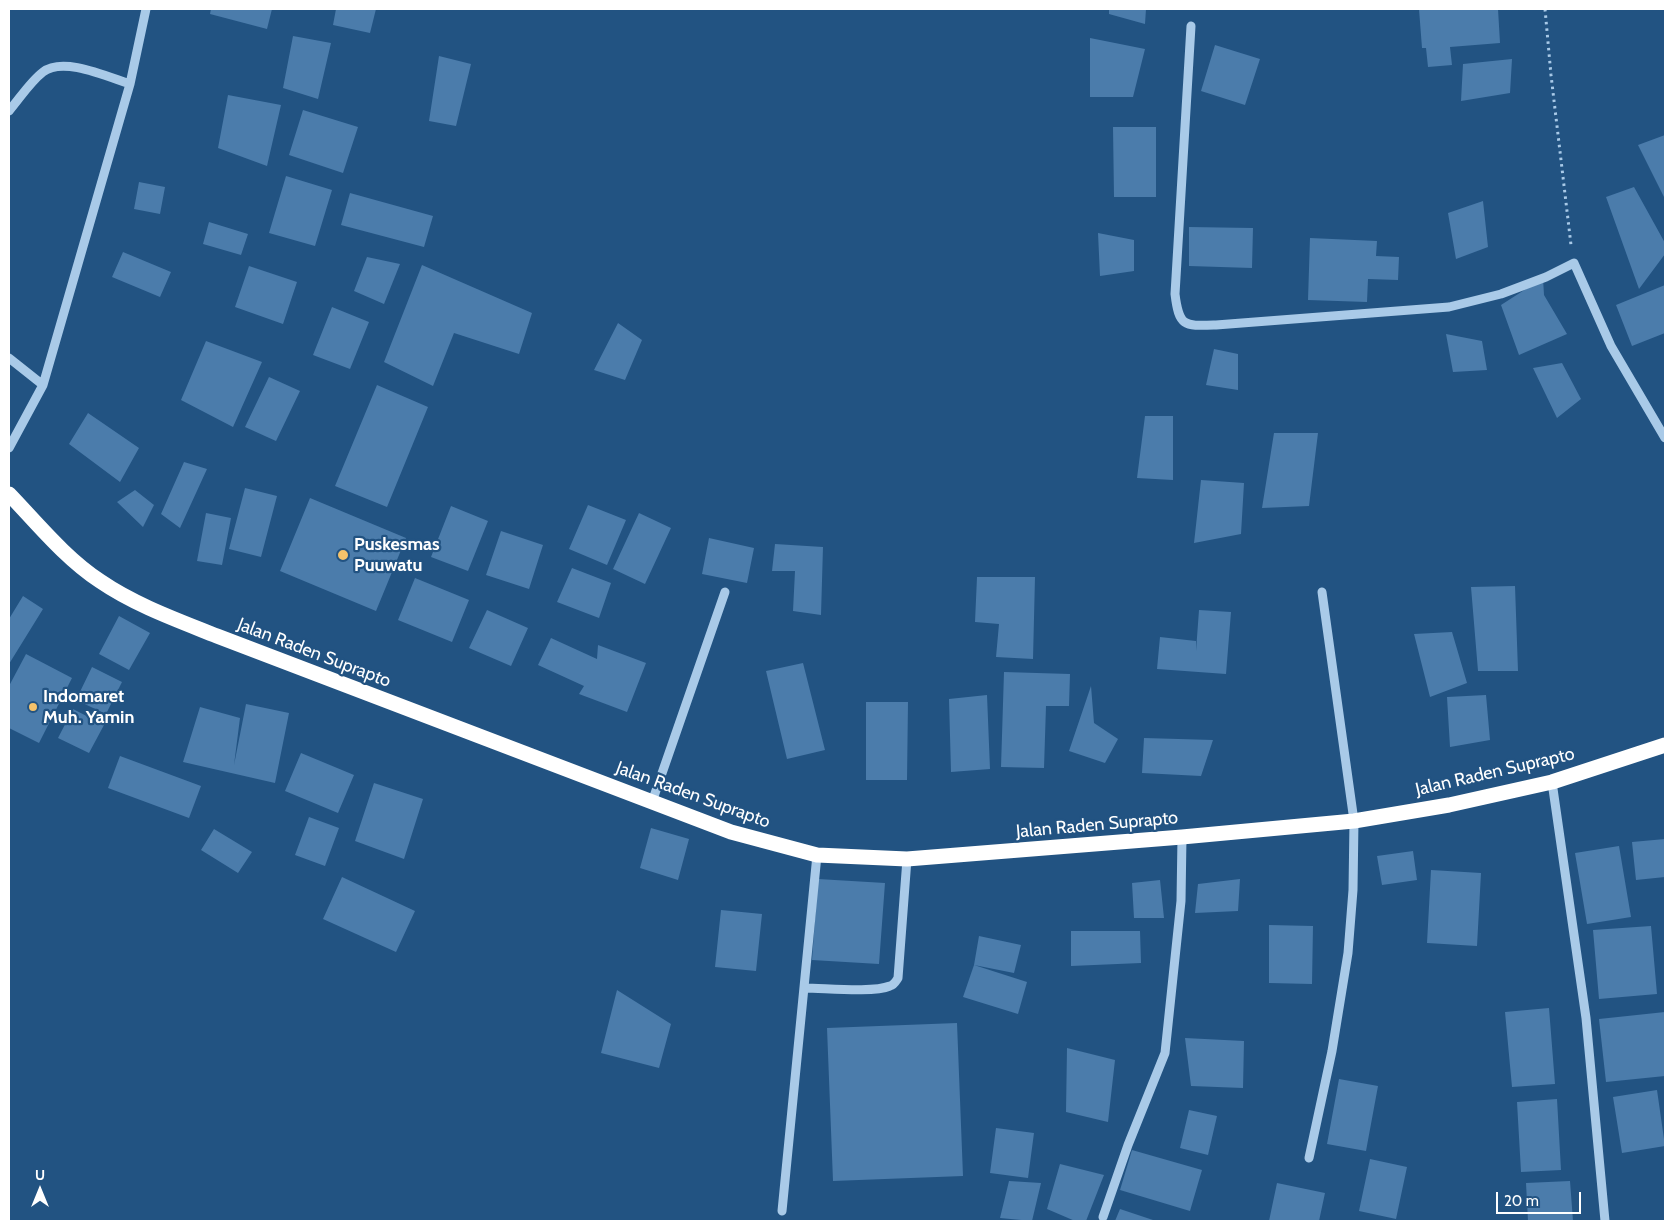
<!DOCTYPE html>
<html>
<head>
<meta charset="utf-8">
<style>
	body { margin:0 }
	#map { position:relative; width:1674px; height:1230px; overflow:hidden; background:#225382; font-family:Cabin,sans-serif }
	canvas { display:block }
	.frame { position:absolute; inset:0; border:10px solid #fff; pointer-events:none }
	.north { position:absolute; left:15px; top:1165px; width:50px; height:50px; -webkit-text-stroke:4px #225382; paint-order:stroke; rotate:0deg; font-size:14px; font-weight:700; line-height:20px; text-align:center; color:#fff }
	.north::after { content:''; display:block; margin:auto; width:18px; height:22px; background:#fff; clip-path:polygon(50% 0,100% 100%,50% 72%,0 100%) }
	.scale { position:absolute; left:1496px; top:1192px; width:85px; height:22px; box-sizing:border-box; border:2px solid #fff; border-top:0; padding-left:6px; font-size:15px; line-height:18px; white-space:nowrap; color:#fff; -webkit-text-stroke:4px #225382; paint-order:stroke }
</style>
</head>
<body>
<div id="map">
<canvas width="1674" height="1230"></canvas>
<div class="frame"></div>
<div class="north">U</div>
<div class="scale">20 m</div>
</div>
<script>
const ctx = document.querySelector('canvas').getContext('2d');
ctx.lineJoin = 'round';
function paint(path, color) { ctx.fillStyle = color; ctx.fill(path, 'evenodd'); }
function strokePath(path, color, width, dash) { ctx.strokeStyle = color; ctx.lineWidth = width; ctx.lineCap = dash ? 'butt' : 'round'; ctx.setLineDash(dash || []); ctx.stroke(path); }
function drawText(font, color, halo, rows, align = 'center') {
  ctx.font = font + ' Cabin,sans-serif'; ctx.lineWidth = 4.5; ctx.setLineDash([]); ctx.textBaseline = 'middle'; ctx.strokeStyle = halo; ctx.fillStyle = color; for (const [text, x, y, turn = 0] of rows) {
    ctx.save(); ctx.translate(x, y); ctx.rotate((+turn || 0) * Math.PI / 180); ctx.textAlign = isNaN(turn) ? turn : align; if (halo) ctx.strokeText(text, 0, 0); ctx.fillText(text, 0, 0); ctx.restore();
  }
}
paint(new Path2D(`
	M211 9H272L267 29 210 14Z
	M336 9H376L370 33 333 25Z
	M1109 9H1146L1145 24 1109 14Z
	M1419 9H1498L1500 43 1450 47 1452 65 1428 67 1426 48H1422Z
	M293 36 331 43 318 99 283 88Z
	M1090 38 1145 49 1133 97H1090Z
	M1215 45 1260 59 1245 105 1201 91Z
	M439 56 471 64 456 126 429 121Z
	M1512 59 1510 93 1461 101 1463 64Z
	M228 95 281 105 267 166 218 148Z
	M303 110 358 127 343 173 289 155Z
	M1113 127H1156V197H1114Z
	M1665 135V199L1638 145Z
	M286 176 332 190 315 246 269 233Z
	M139 182 165 187 160 214 134 209Z
	M1634 187 1665 243V254L1639 289 1606 197Z
	M350 193 433 216 424 247 341 225Z
	M1483 201 1488 247 1456 259 1448 213Z
	M209 222 248 234 241 255 203 244Z
	M1189 227 1253 228 1252 268 1189 266Z
	M1098 233 1134 240V271L1100 276Z
	M1310 238 1377 241 1376 256 1399 257 1398 280 1368 279 1367 302 1308 300Z
	M123 252 171 272 160 297 112 277Z
	M367 257 400 264 384 304 354 291Z
	M422 265 532 313 519 354 454 333 433 386 384 362Z
	M249 266 297 282 283 324 235 307Z
	M1543 278 1544 295 1567 334 1519 355 1501 305Z
	M1665 285V333L1632 346 1616 305Z
	M332 307 369 322 350 369 313 355Z
	M618 323 642 340 625 380 594 370Z
	M1446 334 1482 341 1487 370 1453 372Z
	M206 341 262 362 233 427 181 400Z
	M1214 349 1238 354V390L1206 385Z
	M1562 363 1581 399 1557 418 1533 368Z
	M269 377 300 391 276 441 245 427Z
	M377 385 428 407 387 507 335 486Z
	M88 413 139 448 120 482 69 444Z
	M1145 416H1173V480L1137 478Z
	M1274 433H1318L1309 506 1262 508Z
	M184 462 207 469 180 528 161 514Z
	M1201 480 1244 483 1241 534 1194 543Z
	M245 488 277 496 261 557 229 549Z
	M135 490 154 505 143 527 117 502Z
	M310 498 406 538 376 611 280 571Z
	M588 505 626 520 607 565 569 549Z
	M451 506 488 521 468 571 431 557Z
	M206 513 231 518 222 565 197 561Z
	M639 513 671 528 645 584 613 569Z
	M501 531 543 545 529 589 486 575Z
	M709 538 754 548 747 583 702 574Z
	M775 544 823 547 821 615 793 611 795 571H772Z
	M572 568 611 583 599 618 557 602Z
	M977 577H1035L1033 659 996 657 999 624 975 622Z
	M415 578 469 600 452 642 398 620Z
	M1515 586 1518 671H1478L1471 587Z
	M23 596 43 609 9 664V619Z
	M487 610 528 628 511 666 469 648Z
	M1199 610 1231 612 1226 674 1157 669 1160 637 1196 641V651Z
	M119 616 150 633 129 670 99 654Z
	M1452 632 1467 683 1430 697 1414 634Z
	M551 638 597 659 598 645 646 663 627 712 579 694 584 686 538 665Z
	M26 654 72 678 39 743 9 728V686Z
	M803 663 825 750 787 759 766 671Z
	M92 667 122 682 106 714 76 700Z
	M1004 672 1070 674 1069 706H1046L1044 768 1001 767Z
	M1091 686 1094 723 1118 739 1105 763 1069 751Z
	M987 695 990 769 951 772 949 699Z
	M1486 695 1490 740 1450 747 1447 697Z
	M866 702H908L907 780H866Z
	M246 704 289 713 275 783 183 762 200 707 240 718 234 765Z
	M73 709 104 725 89 753 58 738Z
	M1144 738 1213 740 1201 776 1142 773Z
	M301 753 354 775 338 813 285 791Z
	M120 756 201 786 189 818 108 788Z
	M374 783 423 799 404 859 355 841Z
	M309 817 339 828 325 866 295 855Z
	M651 828 689 839 678 880 640 868Z
	M214 829 252 852 238 873 201 850Z
	M1665 839V877L1636 880 1632 842Z
	M1619 846 1631 917 1587 924 1575 853Z
	M1413 851 1417 880 1382 885 1377 856Z
	M1431 870 1481 873 1477 946 1427 943Z
	M342 877 415 911 396 952 323 919Z
	M818 879 885 883 879 964 812 960Z
	M1240 879 1238 911 1195 913 1198 884Z
	M1160 880 1164 918H1134L1132 883Z
	M721 910 762 914 756 971 715 967Z
	M1269 925 1313 926 1312 984 1269 983Z
	M1651 926 1657 994 1599 999 1593 930Z
	M1071 931H1140L1141 963 1071 966Z
	M979 936 1021 945 1014 973 974 965Z
	M974 965 1027 982 1018 1014 963 997Z
	M617 990 671 1024 659 1068 601 1053Z
	M1549 1008 1555 1084 1512 1087 1505 1012Z
	M1665 1012V1076L1606 1082 1599 1019Z
	M957 1023 963 1176 833 1181 827 1028Z
	M1185 1038 1244 1041 1243 1088 1191 1086Z
	M1067 1048 1115 1060 1108 1122 1066 1112Z
	M1339 1079 1378 1086 1366 1151 1327 1144Z
	M1657 1090 1665 1146 1622 1153 1613 1097Z
	M1557 1099 1561 1170 1521 1172 1517 1102Z
	M1189 1110 1217 1116 1208 1155 1180 1148Z
	M996 1128 1034 1133 1028 1178 990 1173Z
	M1132 1150 1202 1170 1190 1211 1120 1190Z
	M1370 1159 1407 1167 1396 1219 1359 1211Z
	M1060 1164 1104 1175 1086 1221H1075L1047 1209Z
	M1009 1181 1041 1183 1032 1221 1000 1218Z
	M1570 1181 1573 1221H1528L1526 1183Z
	M1277 1183 1325 1193 1319 1221H1269Z
	M1120 1209 1156 1221H1115Z`), '#4b7cab');
strokePath(new Path2D(`
	M1545 9 1551 75 1571 245`), '#a9cae8', 3, [2.5, 4]);
strokePath(new Path2D(`
	M1191 26 1175 294C1179 327 1184 326 1216 325L1449 307 1501 294 1546 277 1574 263 1611 346 1665 438
	M9 111C20 98 30 82 43 72 63 56 108 77 130 84
	M9 358 43 385
	M9 448 43 385 130 84 146 9
	M1552 782 1586 1018 1605 1221
	M652 802 725 592
	M805 988C825 988 873 993 890 986 894 985 896 981 898 978L907 859
	M1309 1158 1332 1051 1348 953 1353 890 1354 821 1322 592
	M782 1211 817 855
	M1103 1217 1128 1145 1165 1053 1181 901 1182 837`), '#a9cae8', 9);
strokePath(new Path2D(`
	M9 494C37 523 65 558 100 581 135 605 177 620 217 636L731 832 817 855 907 859 1182 837 1354 821 1449 805 1552 782 1665 745`), '#fff', 15);
for (const [x, y, r, color] of [
	[343,555,6,"#f4c26b"],
	[33,707,5,"#f4c26b"]
]) { const dot = new Path2D(); dot.arc(x, y, r, 0, 2 * Math.PI); ctx.fillStyle = color; ctx.fill(dot); strokePath(dot, '#225382', 2); }
drawText('bold 18px', '#fff', '#225382', [
	["Puskesmas",354,545],
	["Puuwatu",354,566],
	["Indomaret",43,697],
	["Muh. Yamin",43,718]
], 'left');
drawText('18px', '#fff', '#225382', [
	["Jalan Raden Suprapto",314,653,21],
	["Jalan Raden Suprapto",1495,772,-13],
	["Jalan Raden Suprapto",693,795,20],
	["Jalan Raden Suprapto",1097,825,-5]
]);
</script>
</body>
</html>
